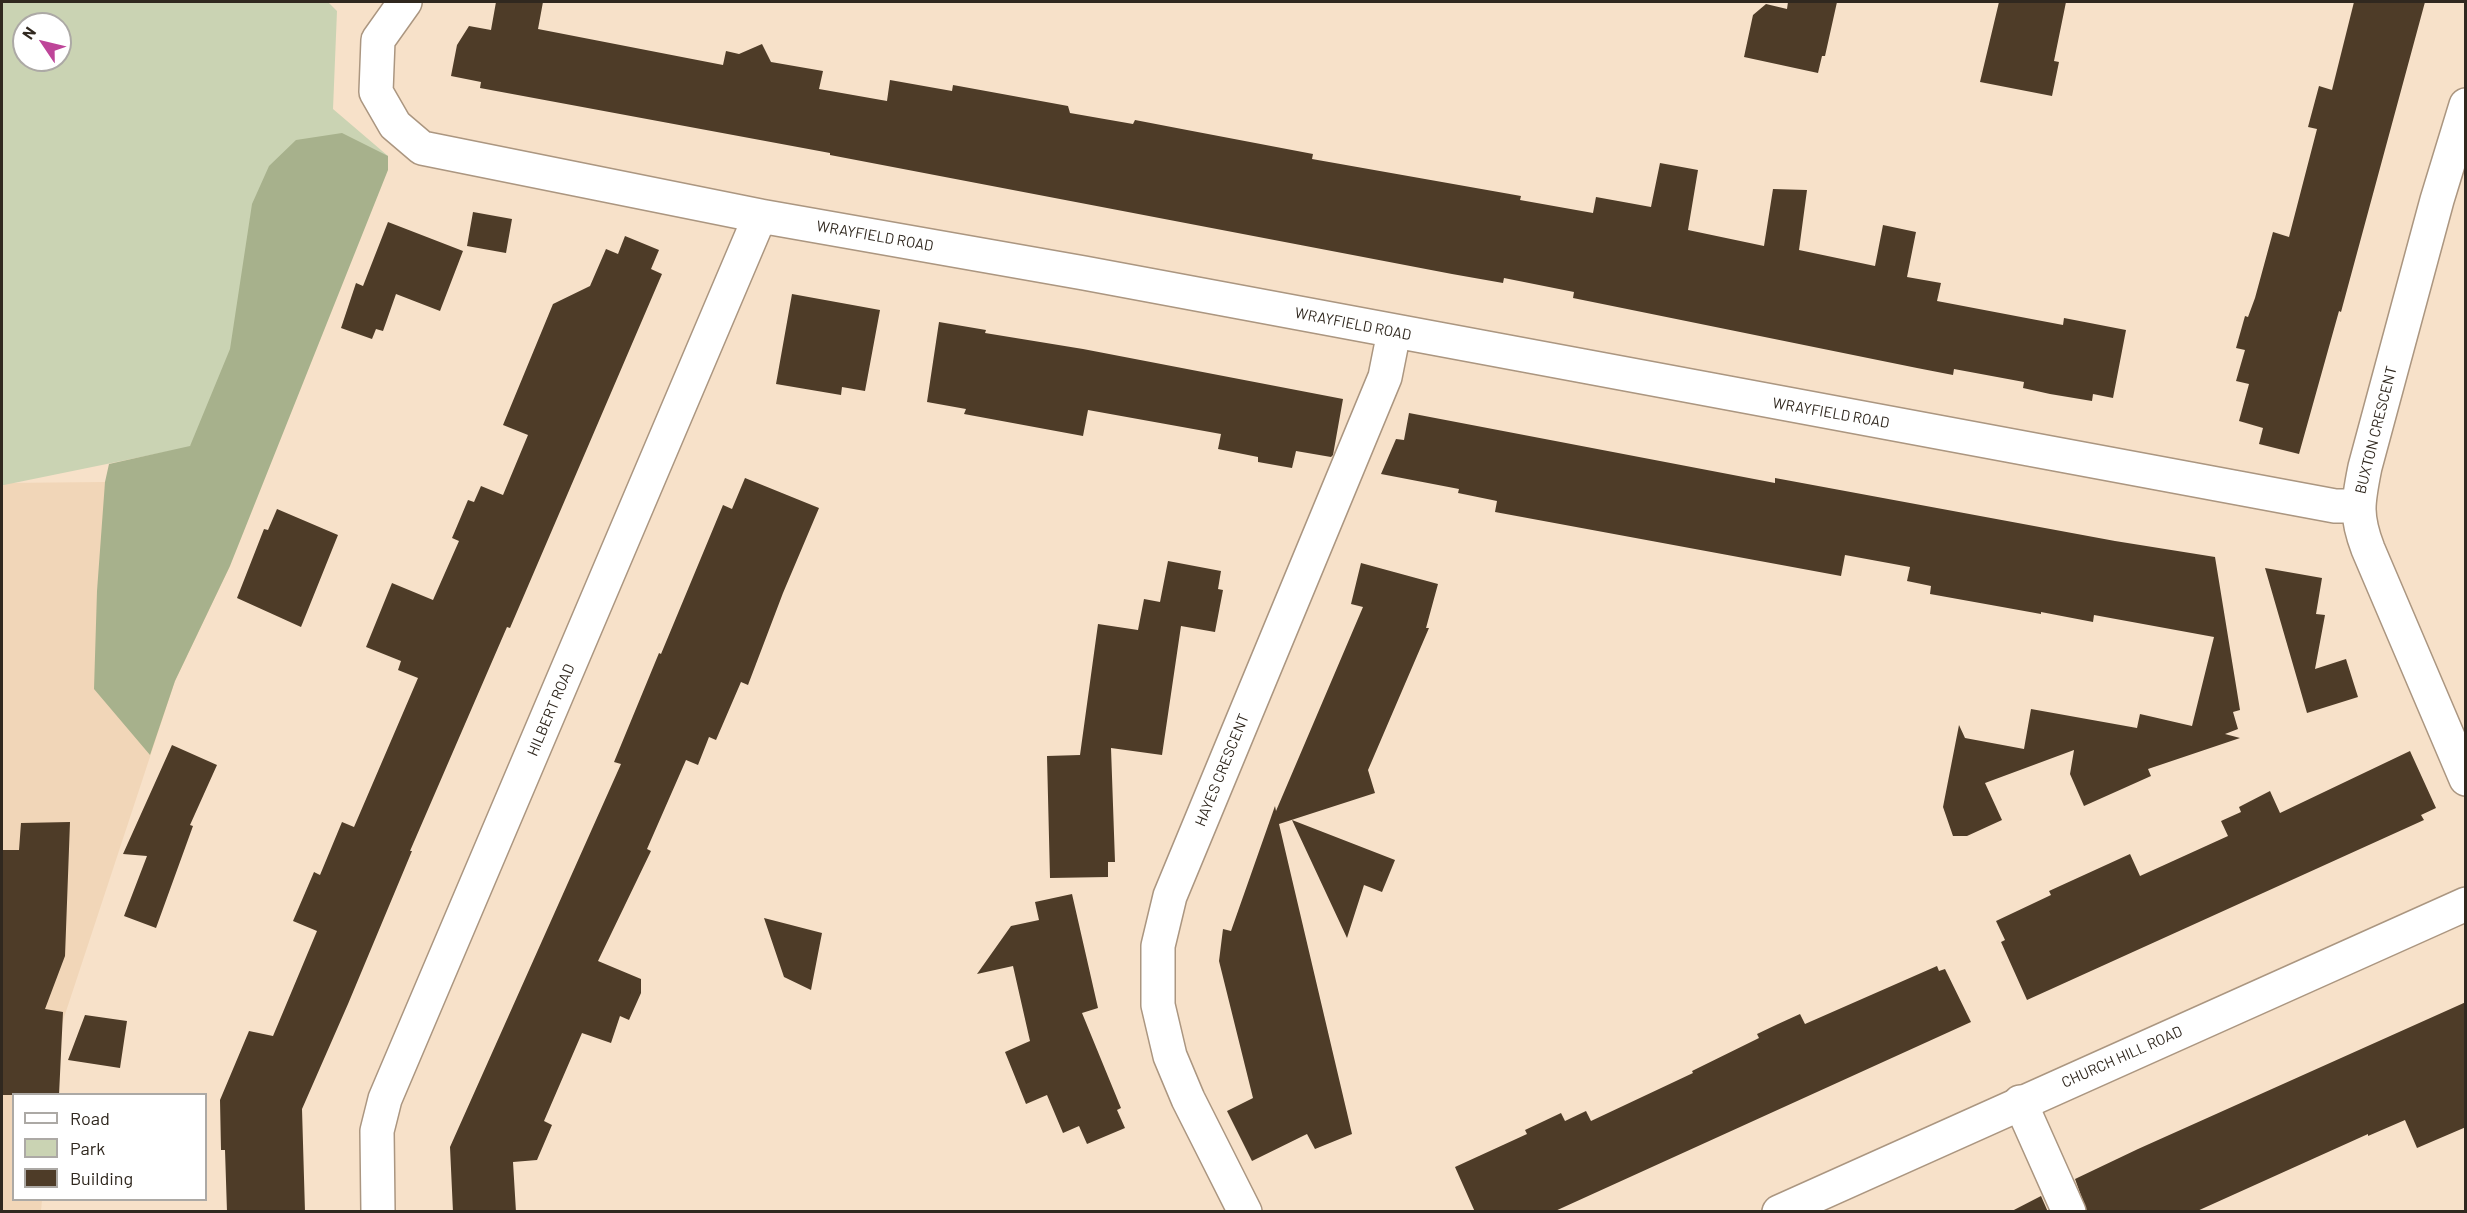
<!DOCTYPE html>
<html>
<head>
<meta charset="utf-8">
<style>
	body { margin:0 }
	#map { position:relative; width:2467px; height:1213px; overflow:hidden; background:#f7e1c9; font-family:Barlow,sans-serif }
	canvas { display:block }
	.frame { position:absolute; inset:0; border:3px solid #30281f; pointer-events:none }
	.legend { position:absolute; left:12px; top:1093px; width:195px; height:108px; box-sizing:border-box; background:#fff; border:2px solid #aca9a5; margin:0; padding:8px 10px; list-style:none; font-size:18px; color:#30281f }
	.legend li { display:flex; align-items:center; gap:12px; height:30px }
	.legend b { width:30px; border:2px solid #aca9a5 }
	.north { position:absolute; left:12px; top:12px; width:60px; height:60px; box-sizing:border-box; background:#fff; border:2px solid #aca9a5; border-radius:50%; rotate:305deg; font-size:16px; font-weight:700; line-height:24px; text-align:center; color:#30281f }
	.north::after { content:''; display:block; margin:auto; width:21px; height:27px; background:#be4599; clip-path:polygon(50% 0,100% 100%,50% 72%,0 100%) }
</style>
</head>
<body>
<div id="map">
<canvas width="2467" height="1213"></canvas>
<div class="frame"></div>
<ul class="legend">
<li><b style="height:8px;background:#fff"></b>Road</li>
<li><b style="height:16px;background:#cad3b3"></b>Park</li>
<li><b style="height:16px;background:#4e3c28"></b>Building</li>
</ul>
<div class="north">N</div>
</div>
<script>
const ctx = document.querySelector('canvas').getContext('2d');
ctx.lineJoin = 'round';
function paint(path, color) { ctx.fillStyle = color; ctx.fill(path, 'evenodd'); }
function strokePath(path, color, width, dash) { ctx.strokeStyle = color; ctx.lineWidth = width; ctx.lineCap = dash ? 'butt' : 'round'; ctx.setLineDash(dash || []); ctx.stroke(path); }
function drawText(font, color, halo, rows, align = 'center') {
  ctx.font = font + ' Barlow,sans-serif'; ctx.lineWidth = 6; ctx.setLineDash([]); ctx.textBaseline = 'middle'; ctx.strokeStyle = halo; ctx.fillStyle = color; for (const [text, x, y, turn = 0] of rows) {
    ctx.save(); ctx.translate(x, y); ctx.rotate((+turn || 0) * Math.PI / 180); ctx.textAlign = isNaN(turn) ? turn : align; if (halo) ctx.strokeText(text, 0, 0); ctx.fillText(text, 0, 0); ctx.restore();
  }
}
paint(new Path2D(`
	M105 482 230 566 175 681 48 1066 14 1094V1200H42L41 1211H2V483Z`), '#f1d6b8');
paint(new Path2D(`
	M2 2H328L337 11 333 109 388 156 320 175 190 447 4 485H2ZM24 24H60V60H24Z`), '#cad3b3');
paint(new Path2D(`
	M342 133 388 156V170L230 566 175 681 150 755 94 689 97 591 105 482 109 464 190 446 230 349 252 204 269 166 296 140Z`), '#a7b18c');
paint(new Path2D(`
	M496 2H543L538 29 723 65 726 51 739 54 762 44 771 62 823 71 819 89 887 101 890 80 952 91 953 85 1068 106 1070 113 1133 124 1135 120 1187 130 1313 154 1312 159 1521 196 1520 200 1593 213 1596 197 1651 207 1660 163 1698 170 1688 230 1764 246 1773 189 1807 190 1799 250 1875 266 1883 225 1916 232 1907 277 1941 283 1937 301 2063 325 2064 318 2126 330 2113 398 2093 394 2092 401 2050 394 2023 388 2024 382 1954 369 1953 375 1917 368 1573 298 1574 292 1504 278 1503 283 1452 274 830 155V153L480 88 481 82 451 76 457 45 469 26 491 30Z
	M1788 2H1837L1825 56H1822L1818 73 1744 57 1753 15 1766 4 1787 9Z
	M1999 2H2066L2054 61 2059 62 2052 96 1980 82Z
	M2354 2H2425L2341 312 2339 311 2299 454 2259 444 2263 428 2239 421 2249 384 2236 381 2245 350 2236 348 2245 316 2248 317 2255 298 2273 232 2289 237 2317 129 2308 127 2319 86 2332 90Z
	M473 212 512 219 506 253 467 246Z
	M388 222 463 251 440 311 396 294 383 331 376 329 372 339 341 328 356 283 363 286Z
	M625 236 659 250 651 269 662 274 510 628 507 627 410 851H412L348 1004 302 1109 305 1212H227L225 1150H221L220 1100 249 1031 273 1036 317 931 293 921 314 872 320 875 342 822 354 827 418 678 398 670 401 661 366 647 392 583 433 600 459 541 452 538 468 500 474 502 481 486 503 495 528 435 503 425 553 304 590 286 606 249 618 254Z
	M792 294 880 310 865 391 842 387 841 395 776 384Z
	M939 322 986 330 985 333 1083 349 1343 399 1333 455 1331 457 1296 451 1292 468 1258 462V457L1218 449 1221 434 1088 410 1083 436 964 414 966 409 927 402Z
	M1409 413 1775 483V478L2115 541 2215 557 2240 710 2233 712 2238 729 2225 734 2240 738 2148 769 2151 776 2084 806 2070 774 2074 750 1985 783 2002 820 1967 836H1953L1943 807 1959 725 1965 738 2024 749 2031 709 2137 728 2140 714 2192 726 2214 637 2094 615 2093 622 2041 612V614L1930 594 1931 586 1907 581 1910 567 1845 555 1841 576 1495 512 1497 501 1458 493 1459 489 1381 474 1396 439 1404 440Z
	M745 478 819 508 783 593 748 685 741 682 716 740 709 737 698 765 686 760 647 849 651 851 598 961 641 979V993L629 1020 620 1016 611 1043 582 1033 544 1121 552 1125 537 1160 513 1162 516 1212H453L450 1147 621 764 614 762 659 653 661 654 723 505 732 509Z
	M277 509 338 535 301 627 237 598 264 529 268 530Z
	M1168 561 1221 571 1218 589 1223 590 1215 632 1181 626 1162 755 1111 748 1115 862H1108V877L1050 878 1047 756 1080 755 1098 624 1138 630 1144 599 1160 602Z
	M1361 563 1438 584 1426 628H1429L1368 770 1375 793 1279 824 1352 1134 1315 1149 1307 1134 1252 1161 1227 1111 1253 1098 1219 961 1223 929 1231 931 1275 806 1276 811 1363 607 1351 604Z
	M2265 568 2322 578 2316 614 2325 615 2315 669 2346 659 2358 697 2307 713Z
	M172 745 217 765 190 825 193 826 156 928 124 916 147 856 123 854Z
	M2410 751 2436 808 2421 815 2424 820 2027 1000 2001 942 2005 940 1996 921 2051 895 2049 891 2130 854 2140 876 2228 836 2221 821 2241 812 2239 807 2270 791 2280 813Z
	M1292 820 1395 860 1382 892 1364 885 1347 938Z
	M70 822 65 956 45 1009 63 1012 59 1095H2V850H19L21 823Z
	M1072 894 1098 1008 1082 1013 1121 1108 1117 1110 1125 1128 1087 1144 1079 1126 1063 1133 1047 1095 1026 1104 1005 1052 1030 1041 1013 966 977 974 1011 926 1039 920 1035 902Z
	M764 918 822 933 811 990 784 977Z
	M1937 966 1939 971 1945 969 1971 1022 1553 1212H1475L1455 1167 1527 1134 1525 1130 1561 1113 1565 1121 1586 1111 1591 1121 1693 1073 1692 1071 1759 1038 1757 1034 1778 1024 1800 1014 1805 1024Z
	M2466 1002V1127L2417 1148 2405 1120 2368 1136V1134L2195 1212H2087L2075 1179 2138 1149Z
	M85 1015 127 1021 120 1068 68 1060Z
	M2041 1196 2048 1212H2010Z`), '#4e3c28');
const minor = new Path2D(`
	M405 2 378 40 376 92 395 125 422 148 760 216 1084 273 2335 506H2358
	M2466 105 2437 200 2365 467C2358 502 2355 515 2368 549L2466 779
	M2020 1102 2069 1212
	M378 1212 377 1131 385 1099 760 216
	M1245 1212 1188 1099 1170 1056 1158 1005V946L1170 896 1385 377 1394 332`);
const tertiary = new Path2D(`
	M1779 1212 2466 904`);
strokePath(minor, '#ab9680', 36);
strokePath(tertiary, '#ab9680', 36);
strokePath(minor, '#fff', 33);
strokePath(tertiary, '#fff', 33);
drawText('15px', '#30281f', '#fff', [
	["WRAYFIELD ROAD",875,236,10],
	["WRAYFIELD ROAD",1353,324,11],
	["WRAYFIELD ROAD",1831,413,10],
	["BUXTON CRESCENT",2376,430,-76],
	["HILBERT ROAD",551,710,-67],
	["HAYES CRESCENT",1222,770,-68],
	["CHURCH HILL ROAD",2122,1057,-24]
]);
</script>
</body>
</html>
